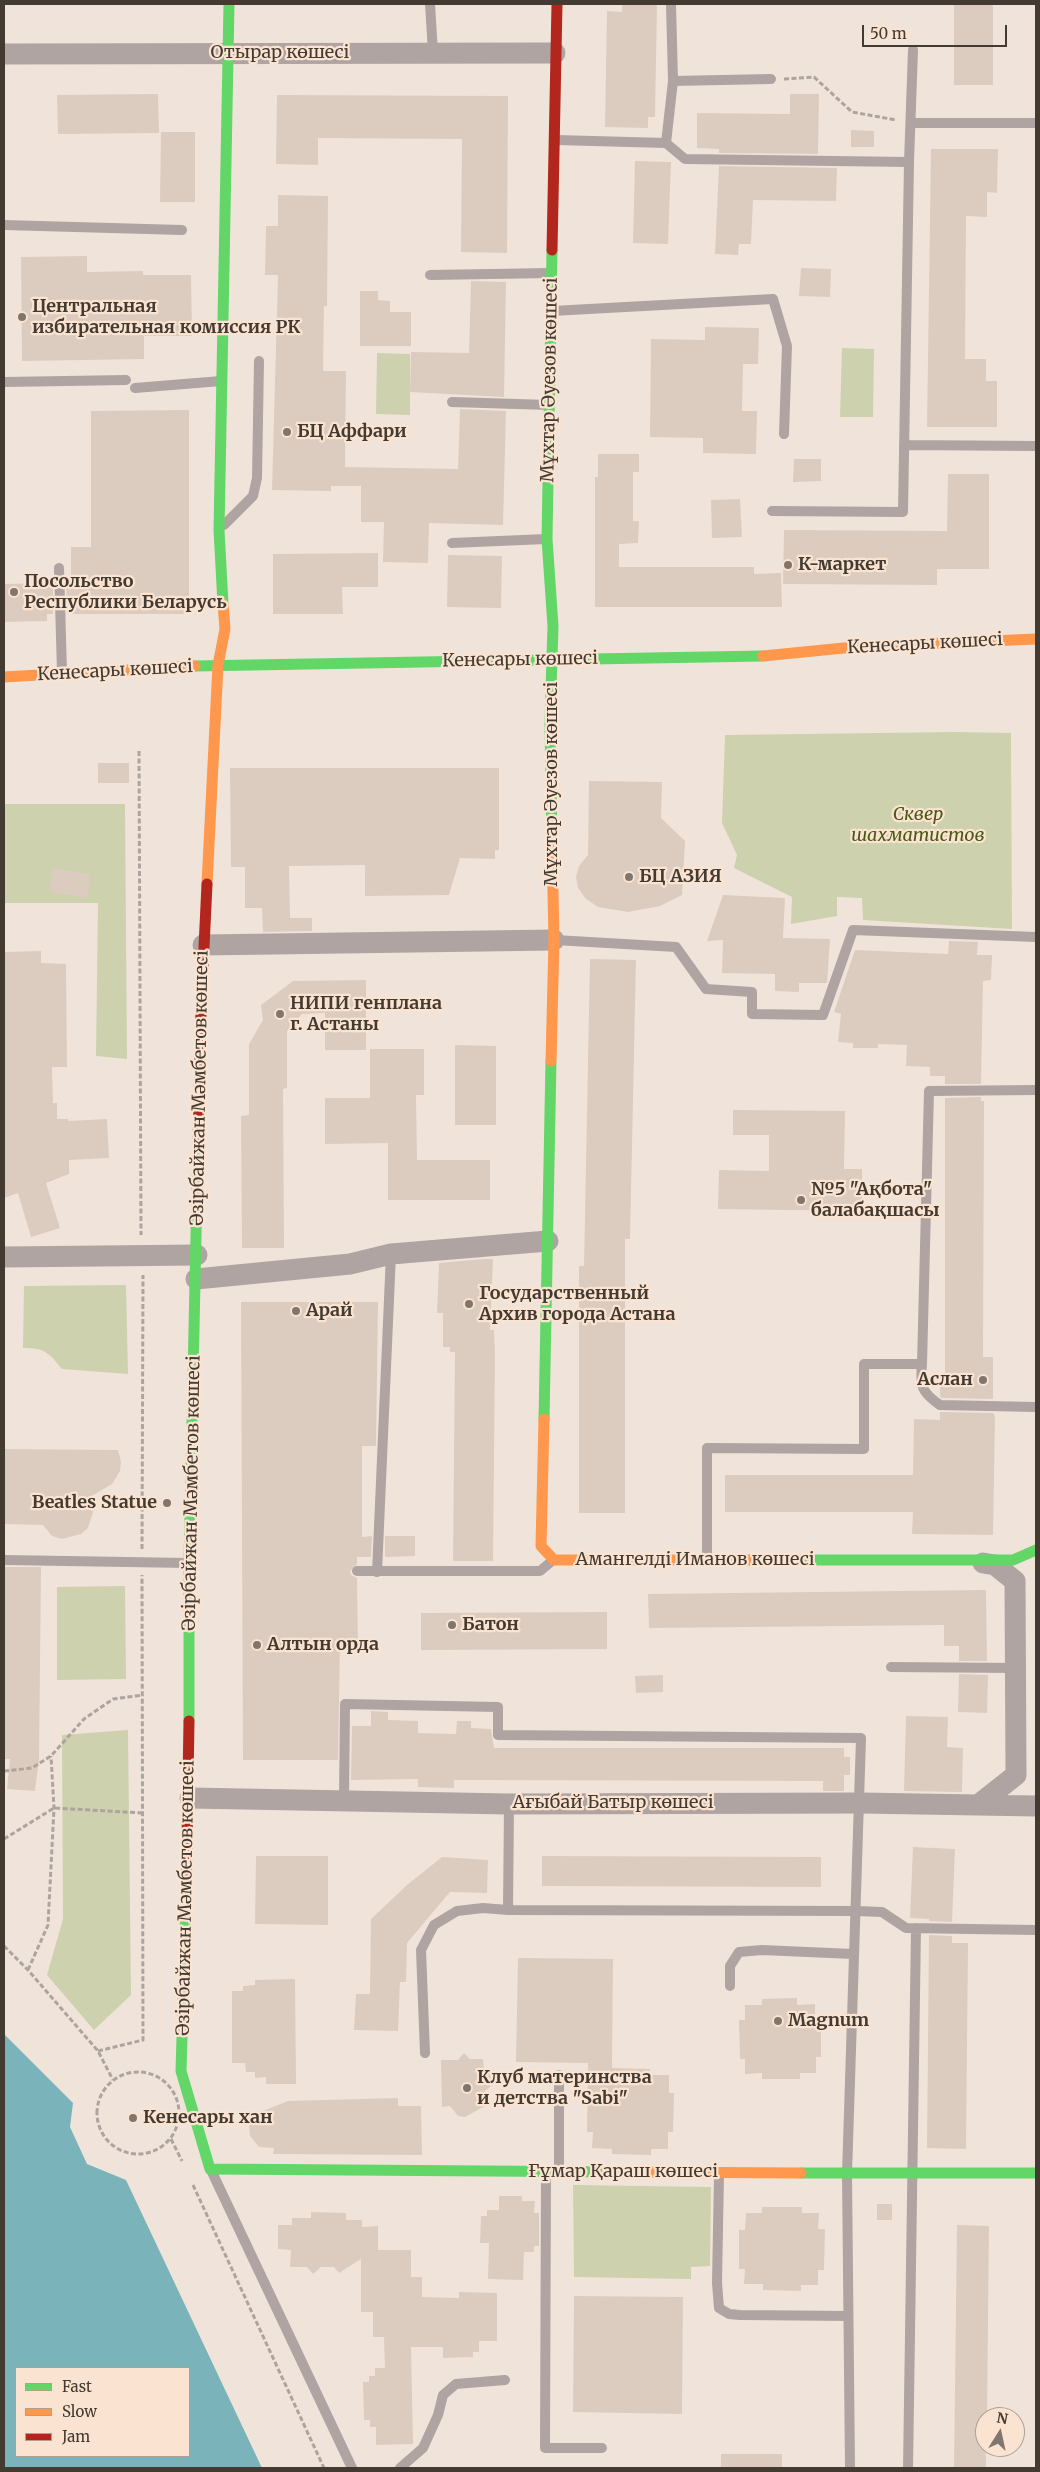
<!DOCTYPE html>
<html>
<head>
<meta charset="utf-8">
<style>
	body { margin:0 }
	#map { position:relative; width:1040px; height:2472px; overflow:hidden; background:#f0e4da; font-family:Merriweather,serif }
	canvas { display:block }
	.frame { position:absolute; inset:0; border:5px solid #433a32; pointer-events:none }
	.legend { position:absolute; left:15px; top:2367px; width:175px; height:90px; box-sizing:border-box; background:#fae3d0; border:1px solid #b19f91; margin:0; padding:6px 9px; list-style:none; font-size:15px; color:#433a32 }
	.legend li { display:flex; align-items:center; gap:10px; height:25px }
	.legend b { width:25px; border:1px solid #b19f91 }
	.north { position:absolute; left:975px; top:2407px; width:50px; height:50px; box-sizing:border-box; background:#fae3d0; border:1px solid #b19f91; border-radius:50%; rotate:10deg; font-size:14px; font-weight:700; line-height:20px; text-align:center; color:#433a32 }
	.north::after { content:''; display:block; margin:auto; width:18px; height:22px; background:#80766d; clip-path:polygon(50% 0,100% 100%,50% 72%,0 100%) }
	.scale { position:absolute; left:862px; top:25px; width:145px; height:22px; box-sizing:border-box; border:2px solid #433a32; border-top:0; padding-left:6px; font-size:15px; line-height:18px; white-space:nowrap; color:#433a32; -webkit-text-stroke:4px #fae3d0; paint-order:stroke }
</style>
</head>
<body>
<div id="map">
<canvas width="1040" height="2472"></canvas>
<div class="frame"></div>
<ul class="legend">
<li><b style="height:6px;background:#63d668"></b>Fast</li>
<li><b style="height:6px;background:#ff974d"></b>Slow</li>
<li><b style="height:6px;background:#b3261e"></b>Jam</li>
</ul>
<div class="north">N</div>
<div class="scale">50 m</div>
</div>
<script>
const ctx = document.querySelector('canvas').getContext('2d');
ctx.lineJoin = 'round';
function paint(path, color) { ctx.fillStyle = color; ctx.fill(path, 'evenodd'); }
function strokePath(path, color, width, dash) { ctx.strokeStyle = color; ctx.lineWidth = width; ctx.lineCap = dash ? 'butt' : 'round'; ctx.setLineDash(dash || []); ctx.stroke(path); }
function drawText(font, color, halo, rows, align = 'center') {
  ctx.font = font + ' Merriweather,serif'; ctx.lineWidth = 4.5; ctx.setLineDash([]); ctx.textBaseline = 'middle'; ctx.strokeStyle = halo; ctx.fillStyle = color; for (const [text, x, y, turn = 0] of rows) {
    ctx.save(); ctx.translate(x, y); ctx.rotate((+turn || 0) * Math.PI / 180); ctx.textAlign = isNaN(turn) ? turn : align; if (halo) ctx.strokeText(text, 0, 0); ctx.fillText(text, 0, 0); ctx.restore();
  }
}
paint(new Path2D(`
	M842 348 874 349 873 417H840Z
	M377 353 410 354V415L376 414Z
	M955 732 1011 733 1012 929 863 920 862 898 837 897V916L791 924 792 897 734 868 737 855 722 823 725 735Z
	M4 804H125L127 1059 96 1056 98 903H4Z
	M126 1285 128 1374 62 1369C48 1352 45 1348 23 1348L24 1286Z
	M125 1586 126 1679 57 1680V1587Z
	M128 1730 131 1995 94 2030 47 1975 63 1919 62 1735Z
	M573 2185 711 2187 710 2266 691 2267V2279L574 2277Z`), '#cdd1ad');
paint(new Path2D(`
	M4 2034 73 2103 70 2127 87 2164 126 2180 262 2468H4ZM16 2368H189V2456H16Z`), '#7ab4ba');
paint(new Path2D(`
	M622 4H657L655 117H648V128L605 127 607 11 622 12Z
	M954 4H993V85H954Z
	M158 94 159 133 58 134 57 95Z
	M790 94H819L818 154 719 153V149L697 148V113L790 114Z
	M277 95 508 96 507 253 461 252 462 139 318 138V165L276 164Z
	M851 130 874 131V147H851Z
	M161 132H195V202H160Z
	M931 149H998L997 193 987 192V217L966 216 965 359H986V381H997V427H927Z
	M635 161 671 162 668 244 633 243Z
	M719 166 837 168 836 201 753 200 751 244H739L738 255 715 254Z
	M278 195 328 196 327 306H324L323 371H346L345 467 458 469 460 409 506 411 503 525 429 523 428 563 383 562 384 522H361V486H331V491L272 490 278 275H265L266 226H278Z
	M87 256V272L143 271V275H191L192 336H144V359L22 361 21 257Z
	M801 268 831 269 830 297 799 296Z
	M471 281 506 282 504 397 410 392 411 352 469 353Z
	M360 291H378V300L390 301V312H411V346H360Z
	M705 327 759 328 758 364H743L742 411H757L756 454 703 453V438L650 437 651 339 705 340Z
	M189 410V614H67L66 583H71V547H91V411Z
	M598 454H639V472H633V521H639L638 543 619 544V567H754V574L781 573 782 607H595V477H598Z
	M794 459H821V481L793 482Z
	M948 474H989V569H937V585L783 584 784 530 947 531Z
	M740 499 742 537 712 538 711 500Z
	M378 553V587H342L343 614H273V554Z
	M448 555 502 556 501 608 447 607Z
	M53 583V614H47V621L4 622V584Z
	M98 763H129V783H98Z
	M230 768H499V850H495V859L460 858 449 895 365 896V865L289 866 290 918H312V931L263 932 262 908H245V867H231Z
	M589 781 662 782 661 818 685 841 682 895 660 906 628 912 598 907 586 899 578 888 576 877 579 866 588 855Z
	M53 868 90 874 87 898 49 892Z
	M723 895 785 898 783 938 830 939 827 983H799V992L775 991V974L722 973 723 940 707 941Z
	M949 941 978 942 977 955H992L991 980 983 981 981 1084H945V1076H930V1067L906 1066 907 1045 878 1044V1048H853V1043L838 1042 841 1014 834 1012 855 950 948 954Z
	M41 951V963L66 964 67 1067H52L53 1103H57V1119H68V1121L107 1119 109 1158 69 1160V1174L46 1183 60 1228 31 1237 18 1193 4 1198V952Z
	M590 959 636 960 630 1239H625V1513H579V1266H584Z
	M366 980V1050H325V1013L302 1014 287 1031V1088L283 1089 284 1248H242L241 1116 249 1115V1044L263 1020 261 1005 293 981Z
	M455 1045 496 1046V1125H455Z
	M370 1049H424V1095H416L417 1160H490V1200H388V1143L325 1144V1098H370Z
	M981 1097V1101H984L983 1357H993V1399L942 1398 940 1396V1378L945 1377V1098Z
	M733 1110 845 1111 844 1169H862V1211L718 1209 719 1170 769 1171V1135H733Z
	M484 1259H493L490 1330H494L495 1354 493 1561H453L455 1352H450V1347H443V1313H437L439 1263Z
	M241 1302H378L376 1446H362V1537L372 1536 371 1557H357V1564L350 1571 351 1575 357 1578 358 1645H340L338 1760H243Z
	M940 1412 993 1413 995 1416 993 1535 912 1534 913 1512H725V1475H913L914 1419 940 1420Z
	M4 1449 118 1450 121 1462 120 1471 112 1484 90 1497 93 1512 88 1528 81 1534 62 1539 52 1536 43 1525 4 1524Z
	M385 1536H415V1556L385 1557Z
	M4 1567H41L39 1760 35 1791 7 1789 10 1759H4Z
	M986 1590 987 1661H959V1646H944V1625L649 1628 648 1594Z
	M607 1612V1649L421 1650V1613Z
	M959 1674 988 1675 987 1713 958 1712Z
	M663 1675V1692L636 1693 635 1676Z
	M371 1711 388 1712V1720L418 1721V1733L456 1734 457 1721H471V1728L491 1729 494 1748H844V1757H850V1775H844V1791H823V1781L454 1780V1788L418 1787V1779L351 1780 352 1726H371Z
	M906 1716 948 1717 947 1747 963 1748 962 1792 904 1791Z
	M913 1847 955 1849 952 1922 929 1921V1919L910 1918Z
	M256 1856H328V1925L255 1924Z
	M542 1856 821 1857V1887L542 1886Z
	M442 1857 488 1860 487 1893 450 1892 407 1943 406 1982H400L398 2031 354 2030 356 1994H370L371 1919 407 1885Z
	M929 1935 952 1936V1943H968L966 2149 927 2148Z
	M518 1958 613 1959 612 2068 650 2069V2075H669V2093H674L673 2132H668V2149H651V2155L612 2154V2149L592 2148 593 2132H587L588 2063 516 2062Z
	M295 1979 296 2084H266V2077L255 2078V2072H246L245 2063H232V1991H243V1986L255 1985V1980Z
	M797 1998V2005L815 2004V2020H821V2057H816V2073H800V2079H762V2073L745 2074V2059H740L739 2020H745V2005H762V1999Z
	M464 2053 470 2059H483L484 2071H490L491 2086 485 2091V2106L465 2117 458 2116 450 2106 442 2107 441 2060H458Z
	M398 2098V2106H421L422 2155 273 2154 274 2148 259 2147 250 2136 249 2124 253 2115 288 2101Z
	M499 2196H522V2201H535L534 2213H539V2246H534V2252H524L523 2280 488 2279 489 2243H480L481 2216H487V2210H499Z
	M877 2204H892V2220H877Z
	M762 2207H802V2213H819L818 2229H825L824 2270H818V2285H801V2291L763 2290V2284H744L745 2269H739V2230H745L746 2213H762Z
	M311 2212 346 2213V2220H362V2227L378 2226V2250H411V2277H422V2297L459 2298V2292L497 2293V2341H479V2352H473V2357L443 2358V2347H411L413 2444 376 2445V2427H370V2420H364L363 2382H369V2376H375V2368H385L384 2337H373V2312H361V2259L339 2273 334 2267H321L313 2274 307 2267H290L291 2250 278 2249V2225H292V2218H311Z
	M957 2225 989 2226 987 2417H985L986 2468H954Z
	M574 2296 683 2297 682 2414 573 2412Z
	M721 2454H782V2468H721Z`), '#dcccbf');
strokePath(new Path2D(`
	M784 79 814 77 852 112 896 120
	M139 751 141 1235
	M142 1549 143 1275
	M4 1771 32 1768 51 1756 84 1719 113 1699 143 1695
	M4 1839 54 1808 143 1813
	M4 1946 28 1970 98 2051 113 2080
	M28 1970 48 1925 54 1808 51 1756
	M98 2051 143 2040 142 1575
	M97 2113a41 41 0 1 1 82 0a41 41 0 1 1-82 0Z
	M171 2139 182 2161
	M193 2185 324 2468`), '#ada49f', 3, [5, 2.5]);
strokePath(new Path2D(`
	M430 4 433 53
	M671 4 673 81
	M911 123H1036
	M556 140 666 143 673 81 771 79
	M666 143 685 159 909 162
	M4 225 182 230
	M430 275 551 273
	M552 311 773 299 787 346 784 434
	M4 382 126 380
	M135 388 221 381
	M452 402 549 405
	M904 445 1036 446
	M772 511 903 512 909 162 913 50
	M224 525 253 496 257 478 259 361
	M452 543 546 539
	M59 568 62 672
	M555 940 676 947 706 989 752 992V1014L823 1015 853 930 1036 937
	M922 1364 929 1091 1036 1090
	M707 1559V1448L864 1449V1364H922C920 1386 921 1392 940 1405L1036 1407
	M4 1560 188 1563
	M357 1571H540L552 1561
	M377 1572 391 1254
	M891 1667 1016 1668
	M344 1800 345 1704 498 1707V1735L861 1738 847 2174 850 2468
	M509 1804 508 1910 857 1911 882 1912 906 1928 1036 1930
	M730 1986V1966L739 1952 762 1950 853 1954
	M425 2053 421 1950 434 1925 457 1911 483 1908 508 1910
	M559 2075V2171
	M211 2170 352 2468
	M546 2173 545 2448H602
	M719 2174 717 2283 719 2308 729 2314 740 2315 848 2316
	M400 2468 423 2448 438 2415 443 2395 456 2384 505 2380
	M908 2468 916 1928`), '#afa4a1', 10);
strokePath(new Path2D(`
	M4 54 555 53
	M203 945 554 940
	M4 1257 197 1255
	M196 1279 350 1264 391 1254 548 1241
	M190 1798 509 1804 861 1803 1036 1806
	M978 1805 1016 1775 1015 1581 995 1565 983 1563`), '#afa4a1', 21);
strokePath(new Path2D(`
	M223 604 219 530 229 4
	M195 666 763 656
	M552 847 550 722 553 626 547 539 552 250
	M544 1419 551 1061
	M751 1560H1013L1036 1550
	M189 1721V1563L198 1142
	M186 1903 181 2071 210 2169 625 2172
	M801 2173H1036`), '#63d668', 11);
strokePath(new Path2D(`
	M763 656 854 647 1036 639
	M4 677 195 666
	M207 884 218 665 225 629 223 604
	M551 1061 554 940 552 847
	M544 1419 541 1546 554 1560H751
	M625 2172 801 2173`), '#ff974d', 11);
strokePath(new Path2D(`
	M552 250 557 4
	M198 1142 201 1011 207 884
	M186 1903 189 1721`), '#b3261e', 11);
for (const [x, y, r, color] of [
	[22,317,5,"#80766d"],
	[287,432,5,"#80766d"],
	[788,565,5,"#80766d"],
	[14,592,5,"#80766d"],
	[629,877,5,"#80766d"],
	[280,1014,5,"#80766d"],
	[801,1200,5,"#80766d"],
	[469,1304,5,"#80766d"],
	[296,1311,5,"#80766d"],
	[983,1380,5,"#80766d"],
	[167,1503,5,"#80766d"],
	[452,1625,5,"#80766d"],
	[257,1645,5,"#80766d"],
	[778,2021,5,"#80766d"],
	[467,2088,5,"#80766d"],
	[133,2118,5,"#80766d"]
]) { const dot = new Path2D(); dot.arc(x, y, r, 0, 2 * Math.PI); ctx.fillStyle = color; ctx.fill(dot); strokePath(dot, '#fae3d0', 2); }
drawText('18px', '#433a32', '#fae3d0', [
	["Отырар көшесі",280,53],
	["Мұхтар Әуезов көшесі",550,380,-89],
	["Кенесары көшесі",925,644,-3],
	["Кенесары көшесі",520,660,-1],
	["Кенесары көшесі",115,671,-3],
	["Мұхтар Әуезов көшесі",552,784,-90],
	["Әзірбайжан Мәмбетов көшесі",200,1088,-89],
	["Әзірбайжан Мәмбетов көшесі",192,1493,-89],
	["Амангелді Иманов көшесі",695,1560],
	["Ағыбай Батыр көшесі",613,1803],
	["Әзірбайжан Мәмбетов көшесі",186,1898,-89],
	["Ғұмар Қараш көшесі",623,2172]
]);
drawText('bold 18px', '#433a32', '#fae3d0', [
	["Центральная",32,307],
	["избирательная комиссия РК",32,328],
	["БЦ Аффари",297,432],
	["К-маркет",798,565],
	["Посольство",24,582],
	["Республики Беларусь",24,603],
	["БЦ АЗИЯ",639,877],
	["НИПИ генплана",290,1004],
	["г. Астаны",290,1025],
	["№5 \"Ақбота\"",811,1190],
	["балабақшасы",811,1211],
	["Государственный",479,1294],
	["Архив города Астана",479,1315],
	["Арай",306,1311],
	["Аслан",973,1380,"right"],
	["Beatles Statue",157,1503,"right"],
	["Батон",462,1625],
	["Алтын орда",267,1645],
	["Magnum",788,2021],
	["Клуб материнства",477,2078],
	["и детства \"Sabi\"",477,2099],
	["Кенесары хан",143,2118]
], 'left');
drawText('italic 18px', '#485915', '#fae3d0', [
	["Сквер",918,815],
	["шахматистов",918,836]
]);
</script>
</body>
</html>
